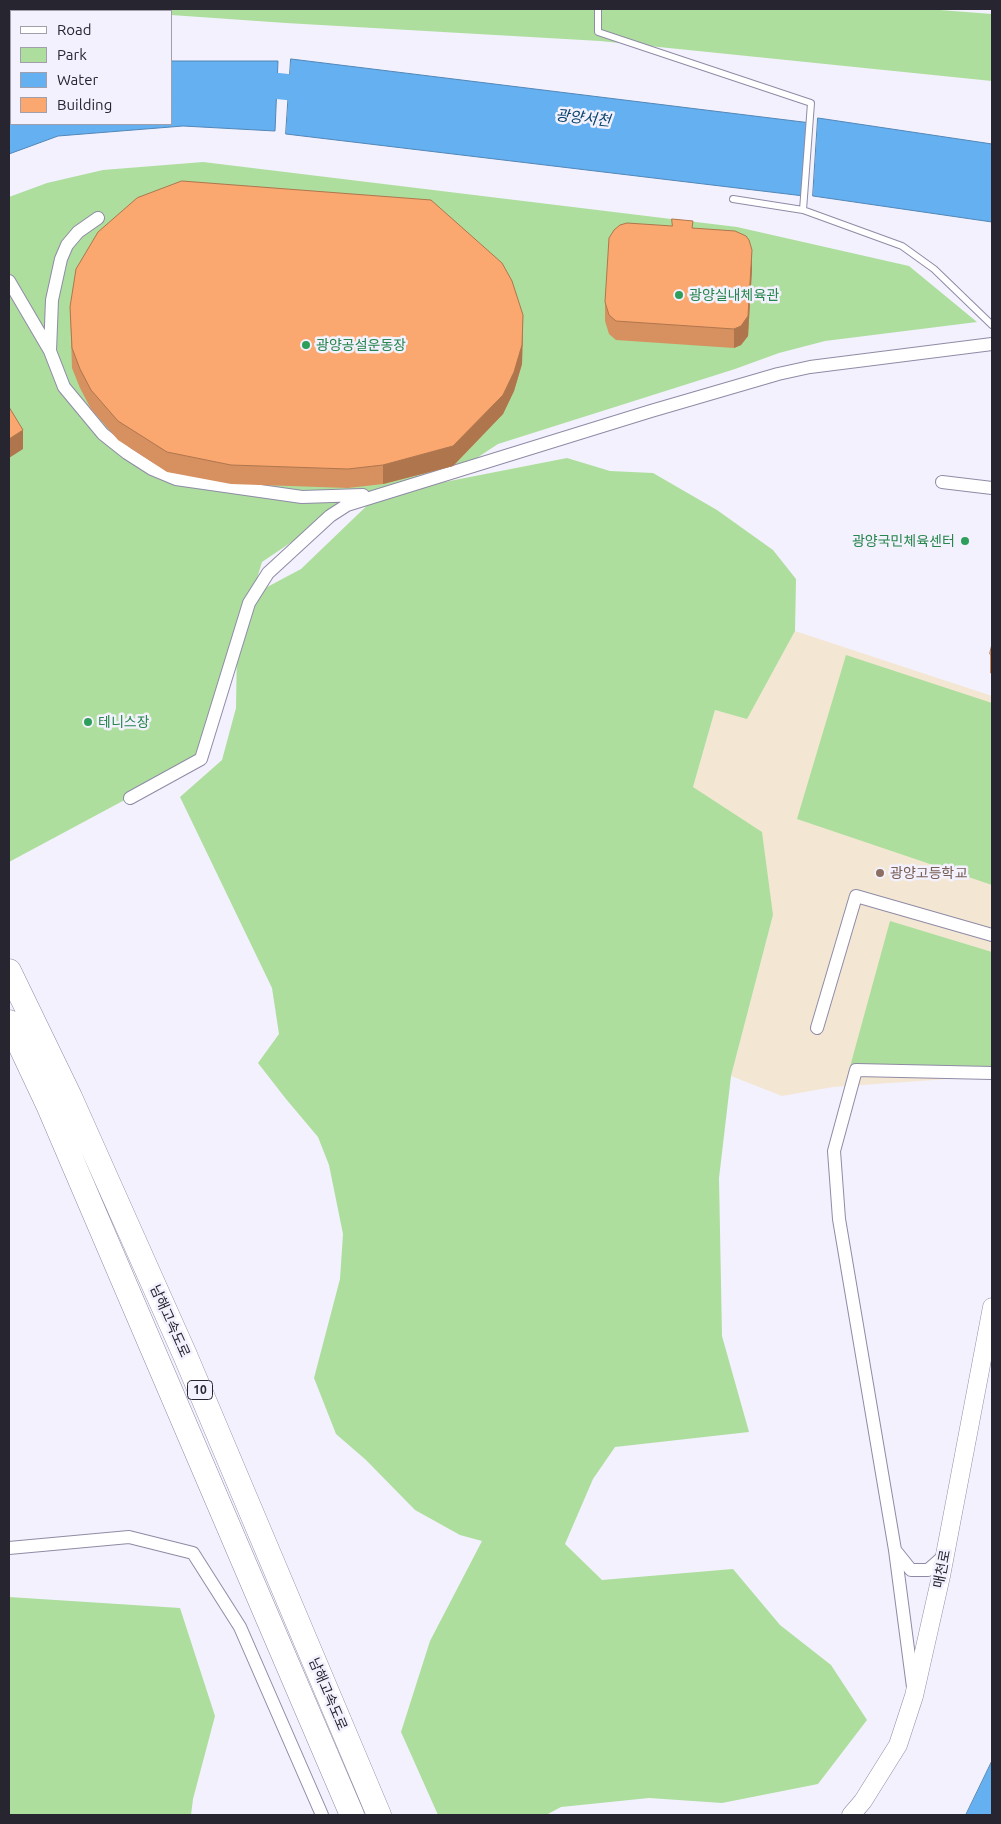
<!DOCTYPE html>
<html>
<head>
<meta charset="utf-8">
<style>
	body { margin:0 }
	#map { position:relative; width:1001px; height:1824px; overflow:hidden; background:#f3f1fd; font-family:Ubuntu,sans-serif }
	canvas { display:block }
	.frame { position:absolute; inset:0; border:10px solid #262530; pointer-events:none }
	.legend { position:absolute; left:10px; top:10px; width:162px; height:115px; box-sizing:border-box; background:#f3f1fd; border:1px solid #a19fab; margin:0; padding:6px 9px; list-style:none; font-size:15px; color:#262530 }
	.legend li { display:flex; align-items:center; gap:10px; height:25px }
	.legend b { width:25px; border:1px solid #a19fab }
</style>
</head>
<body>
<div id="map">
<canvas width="1001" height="1824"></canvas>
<div class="frame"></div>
<ul class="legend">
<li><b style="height:6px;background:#fff"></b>Road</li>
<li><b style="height:14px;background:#adde9d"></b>Park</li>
<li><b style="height:14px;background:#64b0f1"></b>Water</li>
<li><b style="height:14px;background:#faa86f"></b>Building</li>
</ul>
</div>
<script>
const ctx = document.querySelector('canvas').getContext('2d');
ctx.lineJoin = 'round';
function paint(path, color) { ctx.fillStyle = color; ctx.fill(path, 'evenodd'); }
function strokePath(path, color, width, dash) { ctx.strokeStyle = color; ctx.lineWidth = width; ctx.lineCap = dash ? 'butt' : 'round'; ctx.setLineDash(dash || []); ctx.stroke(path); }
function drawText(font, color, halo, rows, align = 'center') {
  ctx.font = font + ' Ubuntu,"Noto Sans KR",sans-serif'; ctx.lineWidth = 5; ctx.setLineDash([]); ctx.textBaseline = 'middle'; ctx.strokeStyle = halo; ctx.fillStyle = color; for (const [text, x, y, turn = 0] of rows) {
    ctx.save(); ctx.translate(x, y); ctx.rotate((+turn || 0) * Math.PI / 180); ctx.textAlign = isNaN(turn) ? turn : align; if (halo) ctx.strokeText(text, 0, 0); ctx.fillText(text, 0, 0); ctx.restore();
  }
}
paint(new Path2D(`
	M795 631 992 696V1076L833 1087 782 1096 731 1076 773 915 693 787 715 710 747 718Z`), '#f3e7d3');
paint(new Path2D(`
	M94 9H927L992 14V81L600 41 286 23 171 15V11H127Z
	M203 162 737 227 909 266 977 322 825 341 779 353 735 369 498 444 454 473 364 493 262 562 241 631 256 593 301 569 378 495 567 458 610 471 653 473 717 510 773 550 796 579 795 631 747 719 715 710 693 787 762 832 773 915 731 1076 719 1178 722 1336 749 1432 615 1447 593 1479 565 1544 602 1580 733 1569 780 1625 831 1665 867 1720 818 1784 722 1803 649 1798 561 1807 546 1815H438L401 1732 430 1641 482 1541 460 1535 415 1510 366 1460 336 1434 314 1378 340 1279 343 1234 329 1165 318 1137 286 1099 258 1063 279 1034 272 988 180 797 222 760 236 708 237 645 201 759 9 862V197L47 183 103 170Z
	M846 655 992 703V885L797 819Z
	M890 921 992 952V1078L848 1074Z
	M9 1597 180 1608 215 1716 193 1799 191 1815H9Z`), '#adde9d');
const water = new Path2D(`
	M291 59 811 123 804 196 286 134Z
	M9 61H11V124H171V61H278L275 131 183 126 58 136 9 154Z
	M818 118 992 144V222L813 196Z
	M992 1761V1815H966Z`);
paint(water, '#64b0f1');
strokePath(water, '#5186b7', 1);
strokePath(new Path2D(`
	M171 86 221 80 325 91`), '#64b0f1', 26);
const lane = new Path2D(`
	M598 9V32L811 103 803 210 902 246 934 269 992 325
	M733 199 803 210`);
const street = new Path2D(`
	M98 218 78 232 67 245 61 259 52 300 50 351 64 387 103 434 127 453 152 469 176 479 302 497 363 495
	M9 281 50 351
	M942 482 992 488
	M130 798 201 759 249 603 268 573 330 516 347 505 651 411 778 374 810 367 992 344
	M817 1028 856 896 992 935
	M9 1548 129 1537 193 1553 240 1627 322 1815
	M895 1550 911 1570H928L945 1555
	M913 1687 895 1550 839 1219 834 1151 856 1070 992 1073`);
const secondary = new Path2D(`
	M851 1815 863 1801 898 1745 914 1696 941 1576 992 1307`);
const highway = new Path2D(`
	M9 971 70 1097 185 1355 379 1815
	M9 1022 49 1107 352 1815`);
strokePath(lane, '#8f8ba6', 8);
strokePath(street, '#8f8ba6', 14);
strokePath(secondary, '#8f8ba6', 19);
strokePath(highway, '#8f8ba6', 25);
strokePath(lane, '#fff', 6);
strokePath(street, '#fff', 12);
strokePath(secondary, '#fff', 18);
strokePath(highway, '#fff', 24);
paint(new Path2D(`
	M693 228 752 269 748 336 741 345 734 348 616 340 609 334 605 321V302Z
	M70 307 523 335 522 364 514 391 503 414 453 466 383 484 348 488 231 484 167 472 118 440 91 409 80 388 72 368Z
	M992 644V674L990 673V654Z`), '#d7905f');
paint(new Path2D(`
	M752 250V269L748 336 741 345 734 348V329Z
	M523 315 522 364 514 391 503 414 453 466 383 484V465Z
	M23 430V449L9 458V439Z`), '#af764e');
const building = new Path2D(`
	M182 181 431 200 502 263 512 281 523 315 522 345 514 372 503 395 453 446 383 465 348 469 231 465 167 452 118 421 91 390 80 369 72 348 70 307 76 269 98 232 137 198Z
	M672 219 693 221 692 228 735 231 746 236 749 240 752 250 748 316 741 326 734 329 616 321 609 315 605 302 609 238 614 230 620 225 627 223 672 226Z
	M9 407 23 430 9 439Z
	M992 644V655L990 654Z`);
paint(building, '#faa86f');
strokePath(building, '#af764e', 1);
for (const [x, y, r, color] of [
	[679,295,5,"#2e9e5b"],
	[306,345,5,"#2e9e5b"],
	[965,541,5,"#2e9e5b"],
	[88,722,5,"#2e9e5b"],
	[880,873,5,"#8d6e63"]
]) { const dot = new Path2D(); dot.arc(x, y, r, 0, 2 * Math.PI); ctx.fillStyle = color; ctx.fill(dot); strokePath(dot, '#f3f1fd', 2); }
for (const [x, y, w] of [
	[200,1390,25]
]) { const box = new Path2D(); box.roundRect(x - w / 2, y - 9.5, w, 19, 4); ctx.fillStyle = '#f3f1fd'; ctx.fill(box); strokePath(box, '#262530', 1); }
drawText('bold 12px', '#262530', null, [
	["10",200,1390]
]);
drawText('14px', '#27864d', '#f3f1fd', [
	["광양실내체육관",689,295],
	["광양공설운동장",316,345],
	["광양국민체육센터",955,541,"right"],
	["테니스장",98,722]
], 'left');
drawText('14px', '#785e54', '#f3f1fd', [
	["광양고등학교",890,873]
], 'left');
drawText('14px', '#262530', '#f3f1fd', [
	["남해고속도로",170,1321,66],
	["매천로",942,1569,-79],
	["남해고속도로",328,1694,67]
]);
drawText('italic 15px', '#06426c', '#f3f1fd', [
	["광양서천",583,118,6]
]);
</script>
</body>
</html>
